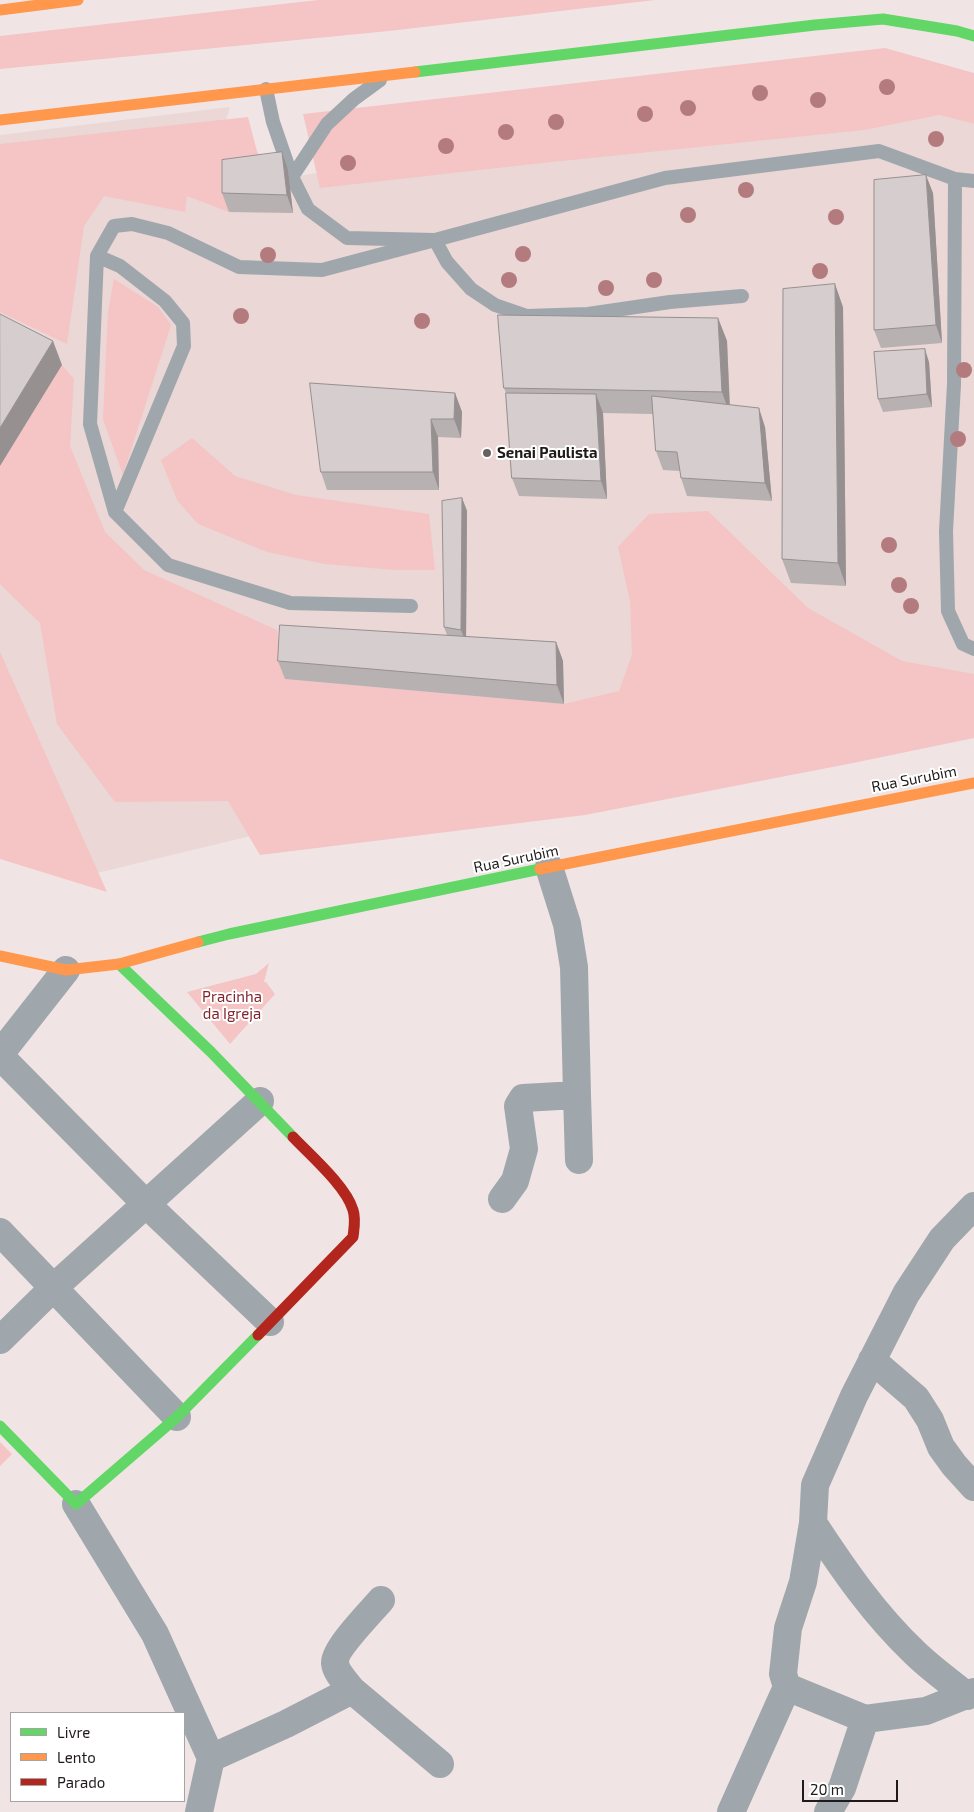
<!DOCTYPE html>
<html>
<head>
<meta charset="utf-8">
<style>
	body { margin:0 }
	#map { position:relative; width:974px; height:1812px; overflow:hidden; background:#f0e5e4; font-family:"Exo 2",sans-serif }
	canvas { display:block }
	.legend { position:absolute; left:10px; top:1712px; width:175px; height:90px; box-sizing:border-box; background:#fff; border:1px solid #a6a3a3; margin:0; padding:6px 9px; list-style:none; font-size:15px; color:#201a1a }
	.legend li { display:flex; align-items:center; gap:10px; height:25px }
	.legend b { width:25px; border:1px solid #a6a3a3 }
	.scale { position:absolute; left:802px; top:1780px; width:96px; height:22px; box-sizing:border-box; border:2px solid #201a1a; border-top:0; padding-left:6px; font-size:15px; line-height:18px; white-space:nowrap; color:#201a1a; -webkit-text-stroke:4px #fff; paint-order:stroke }
</style>
</head>
<body>
<div id="map">
<canvas width="974" height="1812"></canvas>
<ul class="legend">
<li><b style="height:6px;background:#63d668"></b>Livre</li>
<li><b style="height:6px;background:#ff974d"></b>Lento</li>
<li><b style="height:6px;background:#b3261e"></b>Parado</li>
</ul>
<div class="scale">20 m</div>
</div>
<script>
const ctx = document.querySelector('canvas').getContext('2d');
ctx.lineJoin = 'round';
function paint(path, color) { ctx.fillStyle = color; ctx.fill(path, 'evenodd'); }
function strokePath(path, color, width, dash) { ctx.strokeStyle = color; ctx.lineWidth = width; ctx.lineCap = dash ? 'butt' : 'round'; ctx.setLineDash(dash || []); ctx.stroke(path); }
function drawText(font, color, halo, rows, align = 'center') {
  ctx.font = font + ' "Exo 2",sans-serif'; ctx.lineWidth = 4; ctx.setLineDash([]); ctx.textBaseline = 'middle'; ctx.strokeStyle = halo; ctx.fillStyle = color; for (const [text, x, y, turn = 0] of rows) {
    ctx.save(); ctx.translate(x, y); ctx.rotate((+turn || 0) * Math.PI / 180); ctx.textAlign = isNaN(turn) ? turn : align; if (halo) ctx.strokeText(text, 0, 0); ctx.fillText(text, 0, 0); ctx.restore();
  }
}
paint(new Path2D(`
	M230 107 222 134 236 137 292 177 317 173 939 115 974 124V728L363 809 68 880 0 853V135Z`), '#ead7d6');
paint(new Path2D(`
	M318 0H655L389 31 0 69V36Z
	M885 48 974 73V124L939 115 864 130 542 163 320 188 303 114Z
	M248 117 263 174 229 179V212L187 196 185 212 104 196 84 226 67 344 0 312V144Z
	M114 279 158 307 171 325 123 475 103 419 108 312Z
	M62 365 74 379 70 446 105 532 144 570 277 630 285 679 564 704 619 691 632 655 630 601 618 547 649 514 708 511 808 608 902 661 974 674V738L853 763 585 815 260 855 228 801 115 802 57 724 40 623 0 584V466Z
	M192 438 235 476 296 495 429 514 435 570H394L325 564 267 552 198 524 177 500 161 460Z
	M0 652 107 892 0 859Z
	M269 963 264 982H266L275 994 230 1044 187 992 256 974Z
	M0 1442 12 1454 0 1466Z`), '#f4c5c4');
strokePath(new Path2D(`
	M266 89 273 122 292 177 308 209 347 238 435 240 665 178 879 151 955 179 974 181
	M292 177 327 124 354 99 380 80
	M955 179 954 384 946 531 948 611 963 644 974 649
	M97 256 120 266 165 301 183 323 184 346 115 512
	M411 606 290 603 168 565 115 512 90 424 97 256 114 226 132 224 168 233 239 267 322 270 435 240 447 262 471 289 495 305 527 316 588 314 670 302 742 296`), '#9fa7ac', 14);
strokePath(new Path2D(`
	M0 1054 66 970
	M0 1056 146 1204 270 1322
	M577 1095 579 1160
	M502 1199 515 1181 524 1149 518 1106 523 1098 577 1095 574 967 567 924 549 867
	M0 1232 177 1417
	M0 1340 52 1289 260 1101
	M872 1360 916 1398 930 1420 941 1447 954 1465 974 1487
	M76 1504 155 1634 211 1758 199 1812
	M813 1523C843 1569 874 1614 914 1652 930 1668 949 1681 967 1696
	M787 1687 783 1674 788 1628 803 1582 813 1523 815 1485 854 1396 906 1294 942 1239 974 1206
	M352 1690C346 1682 336 1673 335 1663 334 1649 371 1612 381 1600
	M211 1758 286 1724 352 1690 440 1764
	M731 1812 787 1687 865 1719 926 1711 974 1692
	M828 1812 842 1788 865 1719`), '#9fa7ac', 28);
strokePath(new Path2D(`
	M415 72 815 25 883 19 957 31 974 36
	M198 942 229 934 540 869
	M119 964 211 1052 293 1137
	M0 1426 76 1504 177 1417 258 1335`), '#63d668', 11);
strokePath(new Path2D(`
	M0 10 78 0
	M0 120 415 72
	M540 869 974 783
	M0 956 66 970 119 964 198 942`), '#ff974d', 11);
strokePath(new Path2D(`
	M258 1335 353 1237C354 1228 356 1219 353 1210 346 1186 310 1155 293 1137`), '#b3261e', 11);
ctx.fillStyle = '#b47b7f';
for (const [x, y] of [
	[887,87],
	[760,93],
	[818,100],
	[688,108],
	[645,114],
	[556,122],
	[506,132],
	[936,139],
	[446,146],
	[348,163],
	[746,190],
	[688,215],
	[836,217],
	[523,254],
	[268,255],
	[820,271],
	[509,280],
	[654,280],
	[606,288],
	[241,316],
	[422,321],
	[964,370],
	[958,439],
	[889,545],
	[899,585],
	[911,606]
]) { ctx.beginPath(); ctx.arc(x, y, 8, 0, 2 * Math.PI); ctx.fill(); }
paint(new Path2D(`
	M288 170 293 213 229 212 222 193Z
	M933 193 942 343 881 348 874 330Z
	M843 307 846 586 791 583 782 559Z
	M718 318 727 341 730 405 765 427 772 501 687 496 681 478 680 471 663 470 656 451 653 414 603 413 607 499 519 496 512 478 506 393 504 388Z
	M929 362 932 407 883 412 878 399Z
	M455 393 462 412 461 438 438 437 439 490H327L321 472Z
	M462 498 467 511 466 637 556 642 563 661 564 704 285 679 278 661 447 635 444 627Z`), '#b8b1b1');
paint(new Path2D(`
	M282 152 288 170 293 213 287 195Z
	M926 175 933 193 942 343 936 325Z
	M835 284 843 307 846 586 838 563Z
	M718 318 727 341 730 415 722 392Z
	M53 341 62 365 0 466V428Z
	M925 349 929 362 932 407 927 394Z
	M455 393 462 412 461 438 454 419Z
	M596 394 603 413 607 499 601 481Z
	M759 408 765 427 772 501 765 483Z
	M431 419 438 437 439 490 433 472Z
	M462 498 467 511 466 643 461 630Z
	M556 642 563 661 564 704 557 685Z`), '#969090');
const building = new Path2D(`
	M282 152 287 195 222 193V160Z
	M926 175 936 325 874 330V180Z
	M835 284 838 563 782 559 783 289Z
	M0 314 53 341 0 428Z
	M498 315 718 318 722 392 504 388Z
	M925 349 927 394 878 399 874 352Z
	M310 383 455 393 454 419H431L433 472H321Z
	M506 393 596 394 601 481 512 478Z
	M652 396 759 408 765 483 681 478 677 452 656 451Z
	M462 498 461 630 444 627 442 501Z
	M280 625 556 642 557 685 278 661Z`);
paint(building, '#d6cece');
strokePath(building, '#969090', 1);
for (const [x, y, r, color] of [
	[487,453,5,"#696161"]
]) { const dot = new Path2D(); dot.arc(x, y, r, 0, 2 * Math.PI); ctx.fillStyle = color; ctx.fill(dot); strokePath(dot, '#fff', 2); }
drawText('bold 15px', '#201a1a', '#fff', [
	["Senai Paulista",497,453]
], 'left');
drawText('15px', '#201a1a', '#fff', [
	["Rua Surubim",914,779,-11],
	["Rua Surubim",516,859,-12]
]);
drawText('15px', '#83242d', '#fff', [
	["Pracinha",232,997],
	["da Igreja",232,1014]
]);
</script>
</body>
</html>
